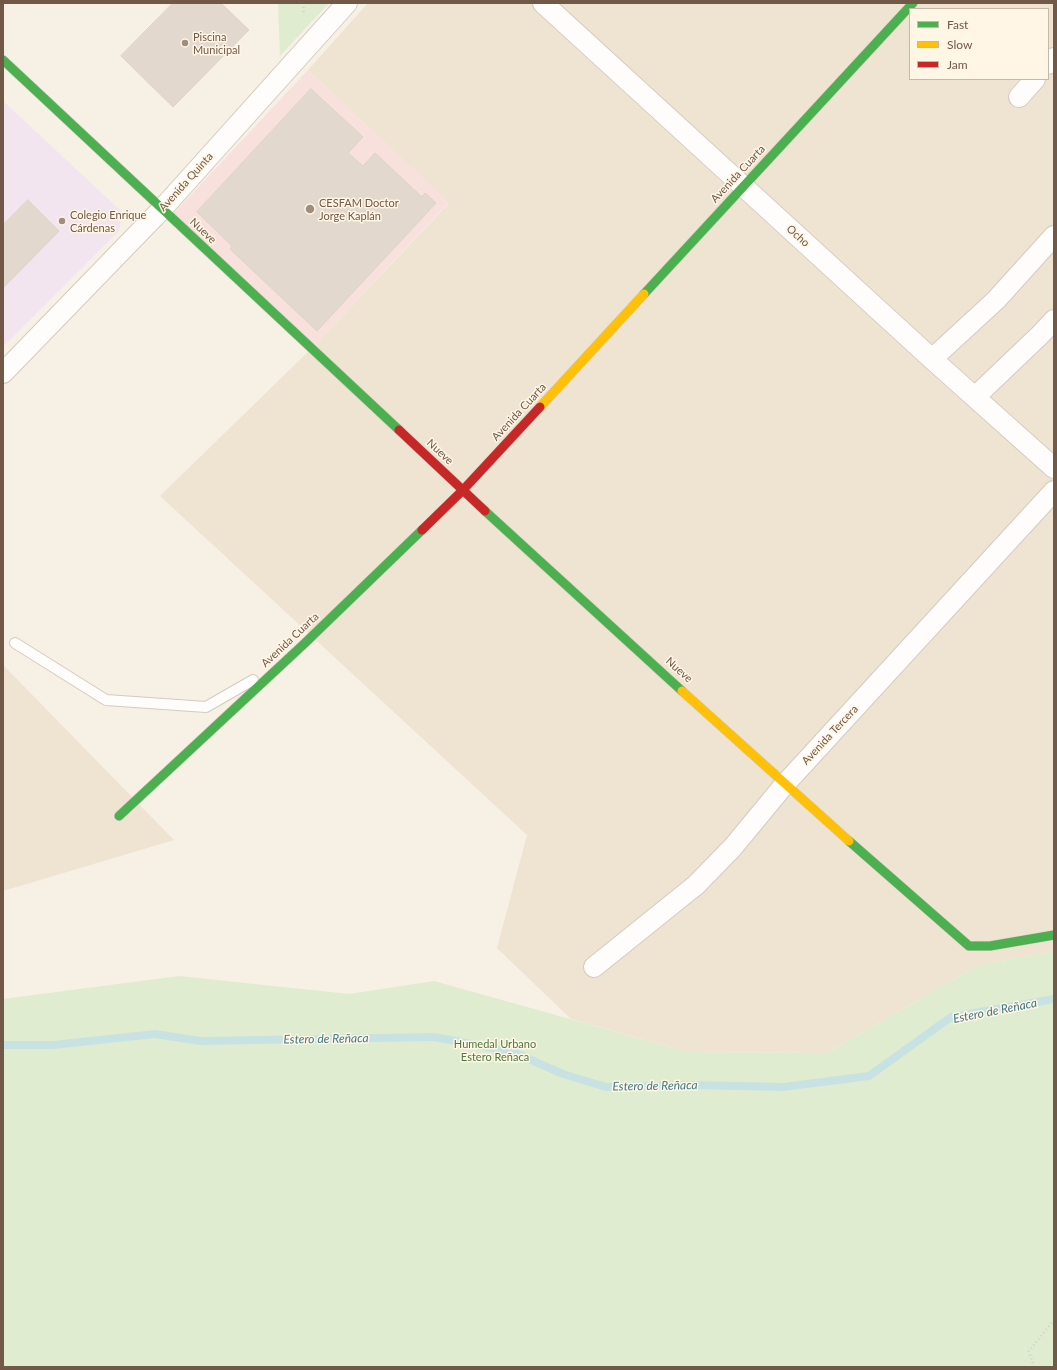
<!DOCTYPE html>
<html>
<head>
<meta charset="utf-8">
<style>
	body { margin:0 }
	#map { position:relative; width:1057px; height:1370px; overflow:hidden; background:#f6f0e5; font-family:Lato,sans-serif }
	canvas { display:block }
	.frame { position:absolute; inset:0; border:4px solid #725847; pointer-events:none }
	.legend { position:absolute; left:909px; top:8px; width:140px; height:72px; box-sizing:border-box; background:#fff6e5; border:1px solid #c7b7a6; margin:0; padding:5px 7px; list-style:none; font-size:12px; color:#725847 }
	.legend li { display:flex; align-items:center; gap:8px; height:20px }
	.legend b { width:20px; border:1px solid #c7b7a6 }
</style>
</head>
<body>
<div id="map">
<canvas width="1057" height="1370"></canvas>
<div class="frame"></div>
<ul class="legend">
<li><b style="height:5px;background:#4caf50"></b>Fast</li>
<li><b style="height:5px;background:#ffc107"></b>Slow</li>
<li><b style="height:5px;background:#c62828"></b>Jam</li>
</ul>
</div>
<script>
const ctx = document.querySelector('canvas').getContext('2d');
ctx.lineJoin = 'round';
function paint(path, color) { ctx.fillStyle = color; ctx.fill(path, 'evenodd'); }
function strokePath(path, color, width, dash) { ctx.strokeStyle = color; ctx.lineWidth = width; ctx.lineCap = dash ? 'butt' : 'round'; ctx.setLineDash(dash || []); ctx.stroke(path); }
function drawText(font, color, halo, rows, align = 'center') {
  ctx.font = font + ' Lato,sans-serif'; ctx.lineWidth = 3; ctx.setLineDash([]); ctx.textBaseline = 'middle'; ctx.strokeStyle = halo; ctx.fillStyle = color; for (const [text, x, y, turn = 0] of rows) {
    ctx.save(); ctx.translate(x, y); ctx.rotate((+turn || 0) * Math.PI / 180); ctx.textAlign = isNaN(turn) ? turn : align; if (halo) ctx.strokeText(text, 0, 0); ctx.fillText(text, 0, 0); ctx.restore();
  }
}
paint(new Path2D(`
	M368 3H1054V951L979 965 827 1053 688 1052 571 1019 497 948 527 835 160 496 313 347 449 203 308 70ZM910 9H1048V79H910Z
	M3 665 174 840 3 891Z`), '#efe3d2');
paint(new Path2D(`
	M3 101 122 212 119 231 3 347Z`), '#f2e5ef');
paint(new Path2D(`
	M308 70 449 202 313 347 172 215Z`), '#f8e0dd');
paint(new Path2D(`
	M278 3H329L280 56Z
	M1054 951V1367H3V999L179 976 349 994 434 981 688 1052 827 1053 979 965Z`), '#e0ecd0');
strokePath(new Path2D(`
	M3 1045H53L155 1034 200 1041 434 1037 513 1052 563 1074 606 1087 694 1085 783 1087 869 1076 951 1017 1054 999`), '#c8e2e4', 8);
const building = new Path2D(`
	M173 3H221L249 30 173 107 121 56Z
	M311 89 363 137 348 153 363 166 375 153 422 197 425 193 436 203 317 331 230 249 232 246 197 212Z
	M28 200 59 231 3 288V225Z`);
paint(building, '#e2d8cd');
strokePath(building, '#ded3c8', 1);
const lane = new Path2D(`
	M15 643 106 700 206 707 253 680`);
const street = new Path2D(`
	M543 3 932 359 1054 468
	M1048 64 1054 58
	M1019 97 1035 79
	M932 359 996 300 1054 236
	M3 373 162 209 347 3
	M975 397 1040 335 1054 320
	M594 967 696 885 733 847 785 784 1054 491`);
const fast = new Path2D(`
	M3 60 399 430
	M644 294 913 3
	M485 511 682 691
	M119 816 305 643 422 530
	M849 841 969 946H990L1054 935`);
const slow = new Path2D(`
	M540 407 644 294
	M682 691 849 841`);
const jam = new Path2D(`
	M399 430 485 511
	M422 530 463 490 540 407`);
strokePath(lane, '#d4cbc1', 12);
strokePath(street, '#d4cbc1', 22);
strokePath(fast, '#d6ccc2', 10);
strokePath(slow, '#d6ccc2', 10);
strokePath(jam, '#d6ccc2', 10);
strokePath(new Path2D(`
	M303 3 304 15
	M1034 1367 1029 1351 1054 1320`), '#d7cfc8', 2.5, [1, 3]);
strokePath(lane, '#fefdfb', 10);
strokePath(street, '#fefdfb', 20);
strokePath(fast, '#4caf50', 9);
strokePath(slow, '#ffc107', 9);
strokePath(jam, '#c62828', 9);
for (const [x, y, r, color] of [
	[185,43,4,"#a08d7e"],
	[310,209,5,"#a08d7e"],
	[62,221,4,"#a08d7e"]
]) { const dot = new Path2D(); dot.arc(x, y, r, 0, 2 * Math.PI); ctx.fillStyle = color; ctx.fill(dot); strokePath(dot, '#fff6e5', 1.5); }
drawText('11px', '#725847', '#fff6e5', [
	["Piscina",193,37],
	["Municipal",193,50],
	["CESFAM Doctor",319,203],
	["Jorge Kaplán",319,216],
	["Colegio Enrique",70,215],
	["Cárdenas",70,228]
], 'left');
drawText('11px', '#725847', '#fff6e5', [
	["Avenida Cuarta",738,174,-47],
	["Avenida Quinta",186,182,-48],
	["Nueve",203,231,43],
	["Ocho",798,236,42],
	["Avenida Cuarta",519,412,-47],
	["Nueve",440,452,43],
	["Avenida Cuarta",290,640,-43],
	["Nueve",679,670,42],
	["Avenida Tercera",830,735,-47]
]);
drawText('11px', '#4e7840', '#fff6e5', [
	["Humedal Urbano",495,1044],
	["Estero Reñaca",495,1057]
]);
drawText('italic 12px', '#417885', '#fff6e5', [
	["Estero de Reñaca",995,1011,-11],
	["Estero de Reñaca",326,1039,-1],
	["Estero de Reñaca",655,1086,-1]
]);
</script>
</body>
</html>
